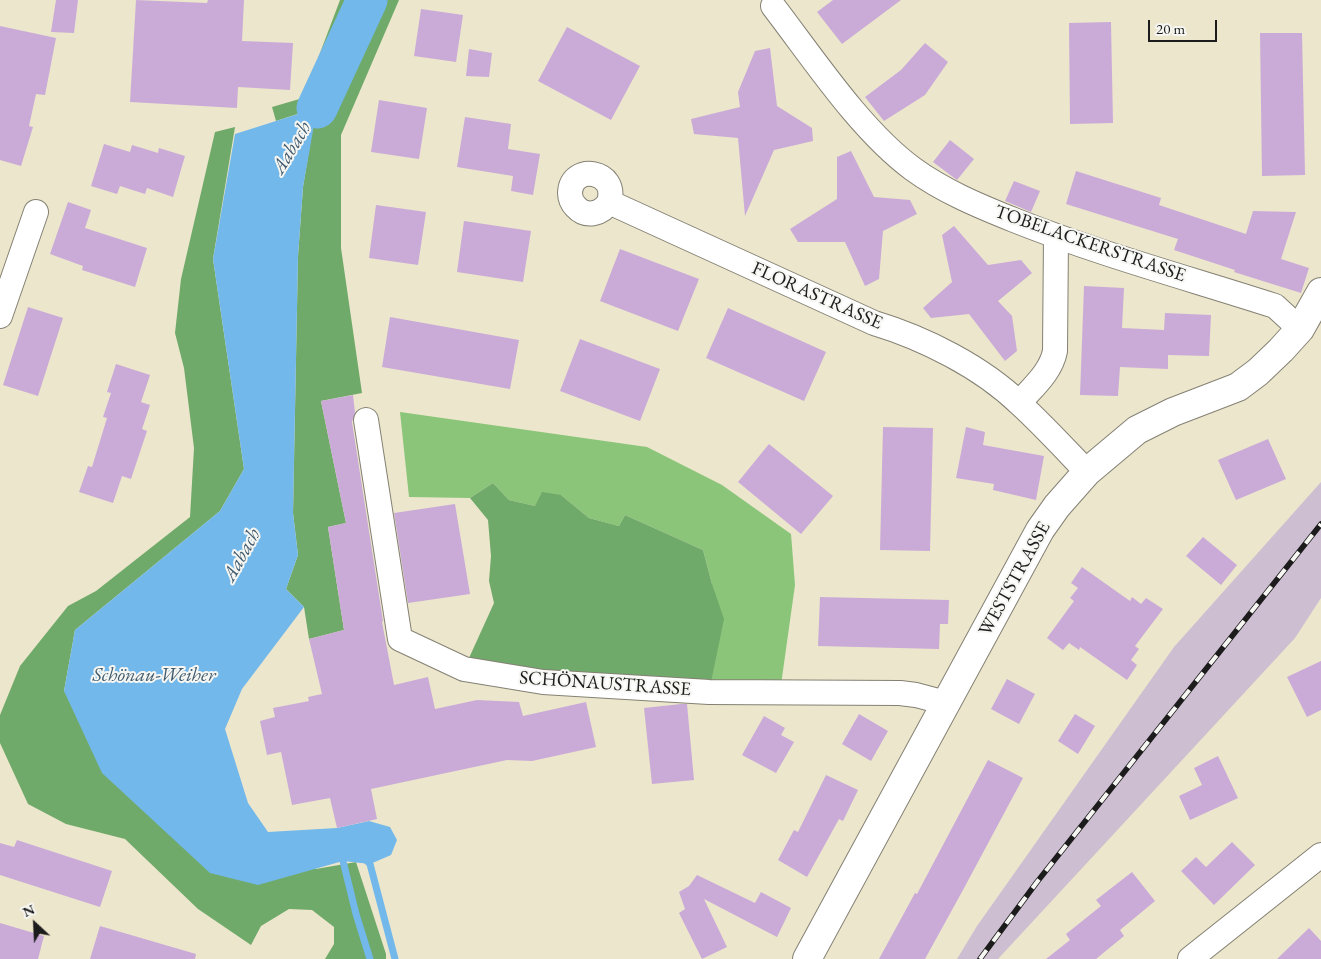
<!DOCTYPE html>
<html>
<head>
<meta charset="utf-8">
<style>
	body { margin:0 }
	#map { position:relative; width:1321px; height:959px; overflow:hidden; background:#ece6cc; font-family:"EB Garamond",serif }
	canvas { display:block }
	.north { position:absolute; left:10px; top:899px; width:50px; height:50px; -webkit-text-stroke:4px #f6f6f2; paint-order:stroke; rotate:335deg; font-size:14px; font-weight:700; line-height:20px; text-align:center; color:#1c1c1c }
	.north::after { content:''; display:block; margin:auto; width:18px; height:22px; background:#1c1c1c; clip-path:polygon(50% 0,100% 100%,50% 72%,0 100%) }
	.scale { position:absolute; left:1148px; top:20px; width:69px; height:22px; box-sizing:border-box; border:2px solid #1c1c1c; border-top:0; padding-left:6px; font-size:15px; line-height:18px; white-space:nowrap; color:#1c1c1c; -webkit-text-stroke:4px #f6f6f2; paint-order:stroke }
</style>
</head>
<body>
<div id="map">
<canvas width="1321" height="959"></canvas>
<div class="north">N</div>
<div class="scale">20 m</div>
</div>
<script>
const ctx = document.querySelector('canvas').getContext('2d');
ctx.lineJoin = 'round';
function paint(path, color) { ctx.fillStyle = color; ctx.fill(path, 'evenodd'); }
function strokePath(path, color, width, dash) { ctx.strokeStyle = color; ctx.lineWidth = width; ctx.lineCap = dash ? 'butt' : 'round'; ctx.setLineDash(dash || []); ctx.stroke(path); }
function drawText(font, color, halo, rows, align = 'center') {
  ctx.font = font + ' "EB Garamond",serif'; ctx.lineWidth = 4; ctx.setLineDash([]); ctx.textBaseline = 'middle'; ctx.strokeStyle = halo; ctx.fillStyle = color; for (const [text, x, y, turn = 0] of rows) {
    ctx.save(); ctx.translate(x, y); ctx.rotate((+turn || 0) * Math.PI / 180); ctx.textAlign = isNaN(turn) ? turn : align; if (halo) ctx.strokeText(text, 0, 0); ctx.fillText(text, 0, 0); ctx.restore();
  }
}
paint(new Path2D(`
	M1321 482V598L1295 638 998 959H957L977 926 1174 647Z`), '#cebed1');
paint(new Path2D(`
	M400 412 647 447 722 485 791 534 795 585 780 692H709L712 584 703 550 625 515 619 526 589 518 561 495 535 506 509 500 493 483 470 498 409 497Z`), '#8bc57a');
paint(new Path2D(`
	M340 0H399L341 135V248L362 393 321 401 346 523 328 527 344 630 309 639 304 607 286 589 298 555 293 513 298 256 303 187 316 108 276 121 272 107 303 98Z
	M235 127 213 259 244 469 220 511 75 630 64 691 316 869 356 862 386 954V959H325L334 944V927L312 910 289 909 261 926 251 945 198 909 125 839 66 824 28 804 0 743V715L20 666 68 606 96 591 190 517 194 448 184 368 175 333 181 279 215 132Z
	M493 483 509 500 535 506 542 492 561 495 589 518 619 526 625 515 703 550 712 584 724 619 709 692 464 669 494 603 489 581 491 556 488 520 470 498Z`), '#70aa6a');
paint(new Path2D(`
	M317 108 303 187 298 256 293 513 298 555 286 589 304 607 242 689 225 729 248 803 268 832 337 828 369 821 390 827 397 840 391 855 370 864 343 861 258 885 210 873 102 773 64 691 75 630 220 511 244 469 213 259 235 134Z`), '#73b8ea');
strokePath(new Path2D(`
	M365 859 370 864 395 959
	M343 861 356 914 370 959`), '#73b8ea', 7);
strokePath(new Path2D(`
	M317 108 367 0`), '#73b8ea', 41);
paint(new Path2D(`
	M56 0H78L74 33 51 32Z
	M136 0 207 3 208 0H244L242 41 293 43 290 90 238 87 237 108 130 102Z
	M833 0H901L842 44 817 12Z
	M421 9 463 15 456 62 414 56Z
	M1111 22 1113 123 1070 124 1069 23Z
	M0 26 56 38 45 95 36 94 29 126 33 127 21 166 0 160Z
	M567 27 640 66 611 120 538 81Z
	M1260 33H1302L1305 175 1262 176Z
	M925 43 948 62 925 95 884 121 865 97 901 70Z
	M770 48 777 106 812 128 813 141 774 150 745 216 738 138 694 134 691 119 740 107 738 92 755 51Z
	M469 49 492 53 489 77 466 76Z
	M379 100 427 108 419 159 371 152Z
	M465 117 511 124 508 149 540 154 533 195 511 191 513 176 457 167Z
	M950 140 974 159 957 180 933 162Z
	M104 144 130 152 132 145 158 153 159 148 185 156 173 197 147 188 145 194 120 186 117 194 91 186Z
	M851 151 874 197 910 200 917 214 883 231 879 279 865 286 845 242H798L790 229 837 199V157Z
	M1076 171 1161 198 1159 205 1246 234 1253 211 1296 212 1281 259 1309 268 1301 293 1234 272 1235 270 1174 250 1178 239 1066 204Z
	M1014 181 1040 191 1031 212 1005 201Z
	M68 202 91 210 85 228 147 248 135 287 82 270 83 266 50 254Z
	M376 205 426 212 418 265 369 258Z
	M464 221 531 231 523 282 457 272Z
	M954 226 988 265 1021 260 1032 273 998 301 1012 316 1017 351 1005 361 969 314 931 318 923 308 952 282 942 235Z
	M620 249 699 279 678 331 600 301Z
	M1084 286 1124 288 1122 328 1164 330 1165 313 1211 315 1209 356 1168 355V369L1120 367 1118 396 1080 395Z
	M28 307 63 318 38 396 3 385Z
	M728 308 826 352 804 401 706 358Z
	M390 317 519 340 510 389 382 367Z
	M580 339 660 369 640 421 560 391Z
	M116 364 150 375 141 402 150 405 142 429 147 431 131 479 122 476 113 503 79 492 88 466 92 467 107 418 103 417 111 393 107 392Z
	M353 395 355 413 352 422 383 621 382 622 394 685 428 677 435 709 477 700 519 702 523 716 586 702 596 747 532 761 507 760 371 789 377 819 337 828 330 798 292 805 281 752 267 755 260 721 275 717 273 708 309 701 308 697 322 694 309 639 344 630 328 527 346 523 321 401Z
	M883 427 933 428 930 551 880 550Z
	M966 427 985 432 983 445 1044 456 1036 500 993 490 994 484 956 478Z
	M1268 439 1286 479 1236 500 1218 460Z
	M769 444 833 496 801 534 738 482Z
	M455 504 470 594 408 603 394 513Z
	M1203 537 1237 565 1221 585 1186 556Z
	M1082 567 1130 601 1132 597 1141 604 1146 598 1163 609 1135 646 1139 649 1131 660 1137 665 1127 680 1080 647 1079 650 1069 643 1063 650 1047 638 1074 601 1070 598 1078 588 1071 583Z
	M820 597 949 600 948 624H940L939 649 818 646Z
	M1321 661V710L1307 717 1287 677Z
	M1007 679 1035 694 1019 724 991 709Z
	M681 704H687L694 780 652 784 644 708Z
	M859 714 888 731 871 761 842 744Z
	M1075 714 1095 726 1078 754 1058 741Z
	M764 716 785 728 781 735 794 742 776 773 742 755Z
	M1218 756 1238 798 1190 820 1179 796 1202 785 1194 768Z
	M988 760 1023 778 963 890 925 959H879L915 893 917 894Z
	M826 775 858 790 843 821 839 819 807 877 778 860 794 830 798 832Z
	M17 840 112 871 100 907 0 875V843L14 847Z
	M1232 842 1255 865 1214 905 1181 871 1196 857 1206 867Z
	M1132 872 1155 901 1120 930 1124 936 1096 959H1046L1070 940 1066 934 1101 906 1096 900Z
	M697 875 755 903 761 892 791 908 777 937 704 899 727 947 702 959 679 913 685 909 679 892 689 886Z
	M0 923 44 936 38 959H0Z
	M100 926 196 954 195 959H90Z
	M1309 928 1321 941V959H1277Z`), '#caabd8');
const street = new Path2D(`
	M773 6C813 58 860 130 913 169 943 191 979 206 1014 220 1099 254 1188 278 1275 306L1300 329
	M609 202C602 214 586 218 576 207 572 203 570 198 570 193 571 163 619 170 609 202L874 323C924 338 982 367 1020 404 1043 425 1065 449 1087 472
	M0 316 36 212
	M1019 403C1033 387 1051 372 1055 351L1056 237
	M366 420 400 639 464 669 543 682 709 692 900 693 916 695 946 703
	M1190 959 1321 855`);
const secondary = new Path2D(`
	M807 959 1040 530 1057 506 1087 472 1137 430 1173 412 1238 387 1258 372 1281 350 1300 329 1321 292`);
strokePath(street, '#848174', 26);
strokePath(secondary, '#848174', 30);
strokePath(street, '#fff', 24);
strokePath(secondary, '#fff', 28);
const rail = new Path2D(`
	M980 959 1037 882 1321 524`);
strokePath(rail, '#1c1c1c', 5.5);
strokePath(rail, '#f6f6f2', 4, [11]);
drawText('19px', '#1c1c1c', '#f6f6f2', [
	["TOBELACKERSTRASSE",1090,244,19],
	["FLORASTRASSE",817,296,24],
	["WESTSTRASSE",1015,579,-61],
	["SCHÖNAUSTRASSE",605,684,4]
]);
drawText('italic 20px', '#3f5a6e', '#f6f6f2', [
	["Aabach",292,148,-59],
	["Aabach",242,555,-61],
	["Schönau-Weiher",154,676]
]);
</script>
</body>
</html>
